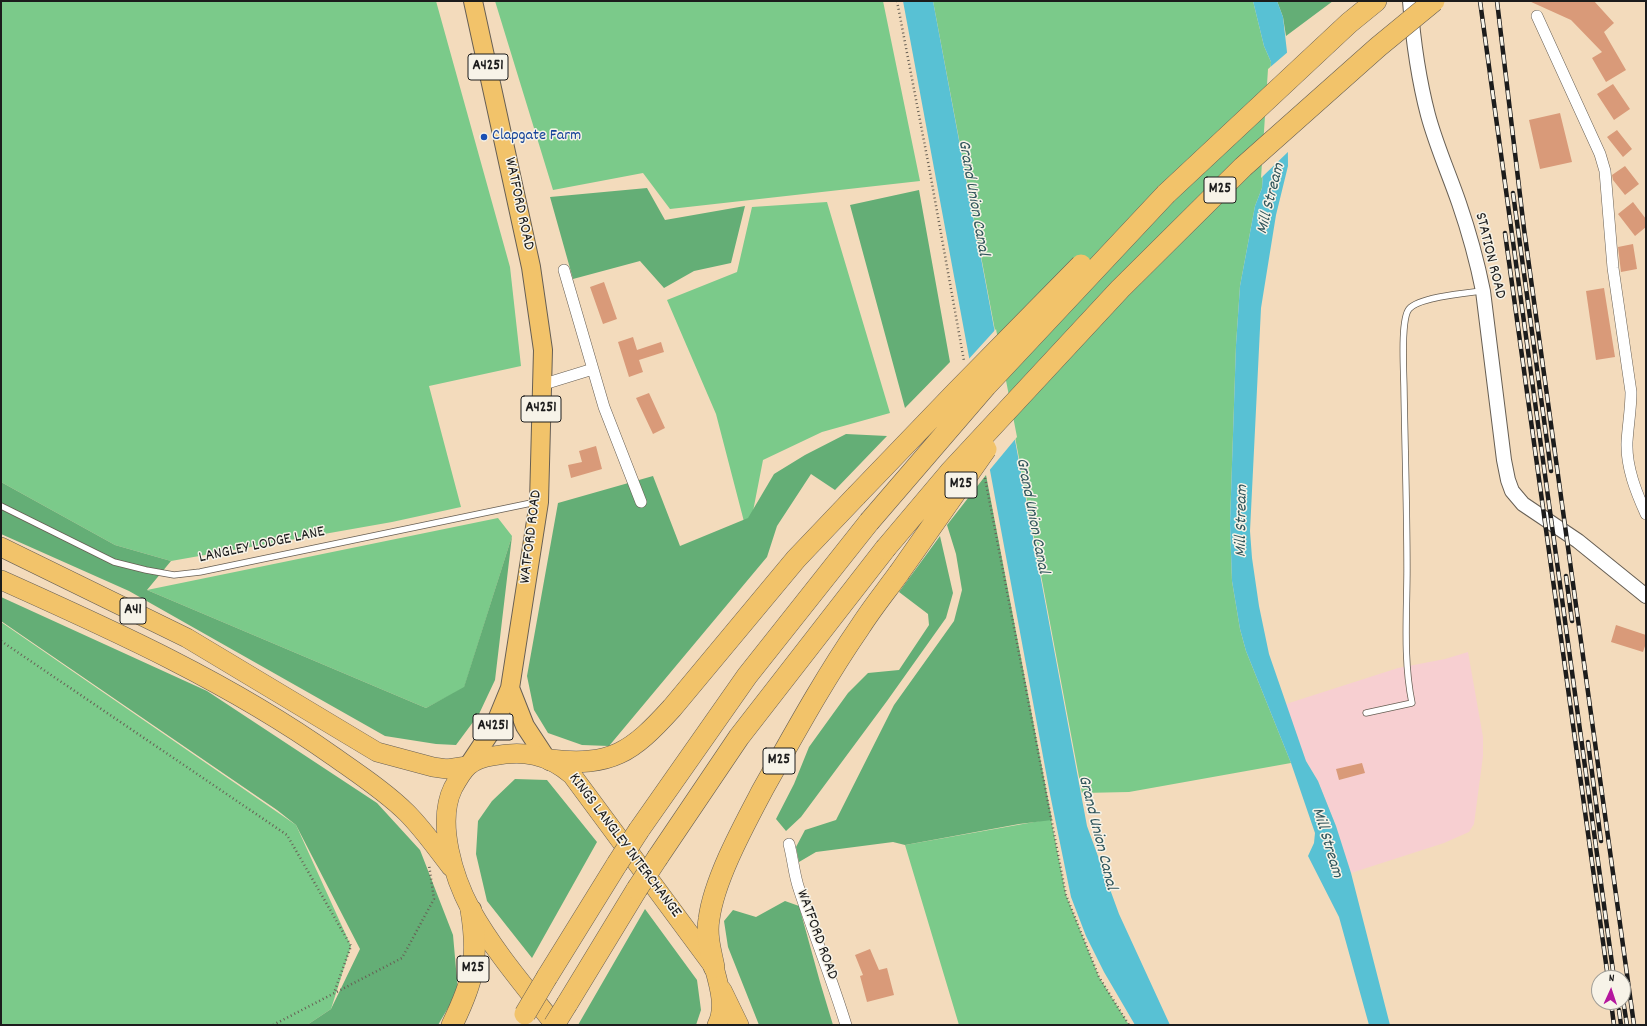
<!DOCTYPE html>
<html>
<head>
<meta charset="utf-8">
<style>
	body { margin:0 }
	#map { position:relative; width:1647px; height:1026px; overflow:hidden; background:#f3dbbc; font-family:Dekko,sans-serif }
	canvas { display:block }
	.frame { position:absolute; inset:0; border:2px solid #1c1c1c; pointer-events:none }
	.north { position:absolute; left:1591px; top:970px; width:40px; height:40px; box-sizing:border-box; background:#f7f3e8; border:1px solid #9f9d96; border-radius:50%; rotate:3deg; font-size:11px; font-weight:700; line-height:16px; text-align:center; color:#1c1c1c }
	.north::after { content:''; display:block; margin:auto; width:14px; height:18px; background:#b5179e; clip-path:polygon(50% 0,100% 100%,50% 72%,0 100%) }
</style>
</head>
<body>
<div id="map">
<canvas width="1647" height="1026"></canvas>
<div class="frame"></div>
<div class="north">N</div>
</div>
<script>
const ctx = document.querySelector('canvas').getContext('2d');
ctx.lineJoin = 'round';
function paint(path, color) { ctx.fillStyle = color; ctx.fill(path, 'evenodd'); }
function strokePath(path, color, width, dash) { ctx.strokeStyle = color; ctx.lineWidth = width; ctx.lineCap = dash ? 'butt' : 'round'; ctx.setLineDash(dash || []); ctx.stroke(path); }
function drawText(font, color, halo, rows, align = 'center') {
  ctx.font = font + ' Dekko,sans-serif'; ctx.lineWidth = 3; ctx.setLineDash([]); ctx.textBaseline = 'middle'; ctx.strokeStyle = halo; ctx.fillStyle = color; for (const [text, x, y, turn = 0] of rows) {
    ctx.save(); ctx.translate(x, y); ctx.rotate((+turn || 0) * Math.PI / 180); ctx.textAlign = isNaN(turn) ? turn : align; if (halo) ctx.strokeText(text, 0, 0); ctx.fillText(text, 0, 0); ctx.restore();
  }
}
paint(new Path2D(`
	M1468 652 1483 737V756L1474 824 1469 832 1444 843 1351 873 1336 826 1318 781 1306 761 1286 704 1398 668 1445 659Z`), '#f7cfd1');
paint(new Path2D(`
	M1 1H436L510 267 521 366 429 386 461 507 392 522 171 561 115 545 1 482Z
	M495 1H883L920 181 670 209 643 173 553 190Z
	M933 1H1253L1264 46 1271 62 1262 188 1255 206 1240 286 1236 345 1230 524 1232 581 1240 629 1246 651 1291 763 1129 792 1082 793Z
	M827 202 890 413 822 432 763 460 748 537 716 414 667 300 737 272 752 207Z
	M498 518 512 536 464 688 426 708 147 590Z
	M1 622 296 825 351 946 331 1009 307 1025H1Z
	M1051 819 1066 895 1099 977 1129 1025H959L905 845Z`), '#7bca8a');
paint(new Path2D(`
	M1277 1H1333L1286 36 1283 17Z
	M647 188 665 220 745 206 731 263 694 271 664 288 640 261 573 279 550 197Z
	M919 190 950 362 905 408 850 205Z
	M846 434 887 436 835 490 811 474 777 526 767 557 609 746 582 745 548 733 534 710 527 676 558 503 653 476 680 546 748 518 774 474 805 455Z
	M986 475 1052 820 1019 824 905 845 893 842 816 852 799 862 796 847 805 830 836 820 894 705 954 621 962 590 956 554 947 525Z
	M1 482 115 545 171 561 147 590 426 708 464 687 512 536 495 680 479 714 456 745 436 744 385 736 129 591 1 534Z
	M940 536 953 593 946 618 887 701 801 817 786 831 776 819 794 784 809 747 848 693 868 673 899 670 929 625 928 614 899 592Z
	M1 597 207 691 377 803 420 850 453 935 458 991 438 1025H307L331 1009 360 949 296 825 277 810 1 621Z
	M515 779 547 780 597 842 532 958 487 901 476 854 478 821 492 801Z
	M785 901 799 906 820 982 833 1025H759L728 947 724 921 733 910 756 917Z
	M645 909 697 980 701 1010 696 1025H578Z`), '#64ae76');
paint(new Path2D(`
	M903 1H933L1087 826 1119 914 1170 1025H1135L1104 972 1086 936 1071 897 1050 794Z
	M1253 1H1277L1283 17 1287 52 1288 166 1276 215 1261 308 1250 531 1252 558 1259 606 1269 654 1306 761 1318 781 1336 826 1351 873 1390 1025H1369L1339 917 1308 856 1314 843 1315 833 1291 763 1246 651 1240 629 1232 581 1230 524 1236 345 1240 286 1255 206 1262 188 1271 62 1264 46Z`), '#58c1d4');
paint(new Path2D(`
	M1289 51 1290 150 1261 178 1268 69Z
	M996 329 1017 437 988 472 967 361Z`), '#f3dbbc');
paint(new Path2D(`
	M1529 1H1594L1614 23 1604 32 1626 70 1606 82 1592 58 1602 52 1571 20Z
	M1613 84 1630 109 1614 120 1597 94Z
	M1560 113 1572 162 1540 169 1529 120Z
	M1617 130 1632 149 1623 157 1607 137Z
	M1625 166 1639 184 1625 195 1613 180 1612 175Z
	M1633 202 1646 219V227L1635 236 1618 214Z
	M1633 244 1637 269 1621 272 1618 247Z
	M604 282 617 319 603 324 590 287Z
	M1604 288 1615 357 1596 360 1586 291Z
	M633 337 637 350 661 342 664 352 639 360 643 372 629 377 618 342Z
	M649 393 665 428 653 434 636 398Z
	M596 446 602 469 571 478 568 465 582 462 579 451Z
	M1616 625 1646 635V643L1643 652 1611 642Z
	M1362 763 1365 773 1339 780 1336 769Z
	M870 949 879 970 887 968 894 995 867 1002 860 976 863 975 855 955Z`), '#d99a79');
const service = new Path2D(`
	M1 506 114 562 146 570 174 575 200 572 536 502
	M1366 713 1412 703C1403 659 1407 614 1407 569 1407 510 1405 450 1404 390 1404 374 1400 320 1409 309 1419 297 1466 293 1482 291`);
const minor = new Path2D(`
	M1537 16 1600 154 1605 171 1613 268 1631 392C1631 409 1628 425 1627 442 1626 467 1636 492 1646 514
	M564 270 604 407 641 502
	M541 385 593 369
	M789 844C793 859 794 875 799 889 814 935 832 979 846 1025`);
const tertiary = new Path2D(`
	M1410 1C1413 39 1418 77 1428 115 1436 145 1449 174 1459 203 1469 232 1477 261 1483 291L1504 460 1508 480 1512 491 1523 504 1578 541 1646 596`);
const primary = new Path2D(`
	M510 688 525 726 546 758
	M470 763 494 727 510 688 539 502 543 350 531 267 473 1`);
const trunk = new Path2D(`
	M1 547 187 638 377 752 433 767 447 769 467 766
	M1 580C115 631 230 683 333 756 357 773 386 792 407 813 423 829 437 849 451 867
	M722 990 739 1025
	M555 1025C526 988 494 951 471 910 454 878 436 823 453 788 464 768 469 760 493 756 523 750 548 754 572 775L714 967C719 985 726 1008 717 1025`);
const motorway = new Path2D(`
	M1166 194 1349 23 1376 1
	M550 760C612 767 632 752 672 708L796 559 856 496
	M639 830 747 676 869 522
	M658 857 739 737 885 549
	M714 967C711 952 706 935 709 919 714 880 743 827 762 791 793 736 824 679 860 627 872 608 886 591 899 573
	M547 977 617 864
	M567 1004 637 889
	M452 1025C474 980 479 959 471 910`);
strokePath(service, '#675f54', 7);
strokePath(minor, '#675f54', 12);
strokePath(tertiary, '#675f54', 16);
strokePath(primary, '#675f54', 20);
strokePath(trunk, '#675f54', 20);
strokePath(motorway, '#675f54', 22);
strokePath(new Path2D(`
	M897 1 929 167 964 361
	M985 478 1066 895 1099 977 1129 1025
	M1 641 287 835 351 946 334 993
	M273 1025 402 958 434 899 429 865`), '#675f54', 2.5, [1, 3]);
strokePath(service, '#fff', 5.5);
strokePath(minor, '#fff', 11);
strokePath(tertiary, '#fff', 14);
strokePath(primary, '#f2c36a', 18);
strokePath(trunk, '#f2c36a', 19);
strokePath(motorway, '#f2c36a', 21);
const rail = new Path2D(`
	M1480 1 1614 978
	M1497 1 1524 229 1634 1025
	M1513 193 1551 471
	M1505 233 1608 978
	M1566 576 1572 621
	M1588 742 1601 841
	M1623 1000 1627 1025
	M1611 1002 1614 1025
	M1619 1010 1621 1025`);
strokePath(rail, '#1c1c1c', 4.5);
strokePath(rail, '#f7f3e8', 3, [9]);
const motorwayBridge = new Path2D(`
	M856 496 956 392 1081 265
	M869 522 986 386 1166 194
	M885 549 950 472 1120 289 1243 167 1378 47 1434 1
	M899 573 986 449
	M617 864 639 830
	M637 889 658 857
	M525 1014 547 977
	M554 1025 567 1004`);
strokePath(motorwayBridge, '#675f54', 22, []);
strokePath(motorwayBridge, '#f2c36a', 21);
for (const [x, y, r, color] of [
	[484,137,4,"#1a4fb4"]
]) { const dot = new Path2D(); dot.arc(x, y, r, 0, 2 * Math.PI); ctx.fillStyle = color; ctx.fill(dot); strokePath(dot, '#f7f3e8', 1.5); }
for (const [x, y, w] of [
	[488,67,40],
	[1220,190,32],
	[541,409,40],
	[961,485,32],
	[133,611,26],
	[493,727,40],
	[779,761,32],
	[473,969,32]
]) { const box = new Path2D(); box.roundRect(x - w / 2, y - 13, w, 26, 3); ctx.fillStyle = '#f7f3e8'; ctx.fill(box); strokePath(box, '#1c1c1c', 1); }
drawText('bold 15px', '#1c1c1c', null, [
	["A4251",488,67],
	["M25",1220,190],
	["A4251",541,409],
	["M25",961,485],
	["A41",133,611],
	["A4251",493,727],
	["M25",779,761],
	["M25",473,969]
]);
drawText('16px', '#164399', '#f7f3e8', [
	["Clapgate Farm",492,137]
], 'left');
drawText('16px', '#1c1c1c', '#f7f3e8', [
	["WATFORD ROAD",518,204,78],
	["STATION ROAD",1489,256,76],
	["WATFORD ROAD",532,537,-83],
	["LANGLEY LODGE LANE",262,546,-12],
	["KINGS LANGLEY INTERCHANGE",624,846,53],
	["WATFORD ROAD",816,935,70]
]);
drawText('italic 17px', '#31565c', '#f7f3e8', [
	["Grand Union Canal",972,198,80],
	["Mill Stream",1272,199,-76],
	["Grand Union Canal",1031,516,79],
	["Mill Stream",1243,521,-89],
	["Grand Union Canal",1096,833,76],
	["Mill Stream",1326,843,73]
]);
</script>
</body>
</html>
